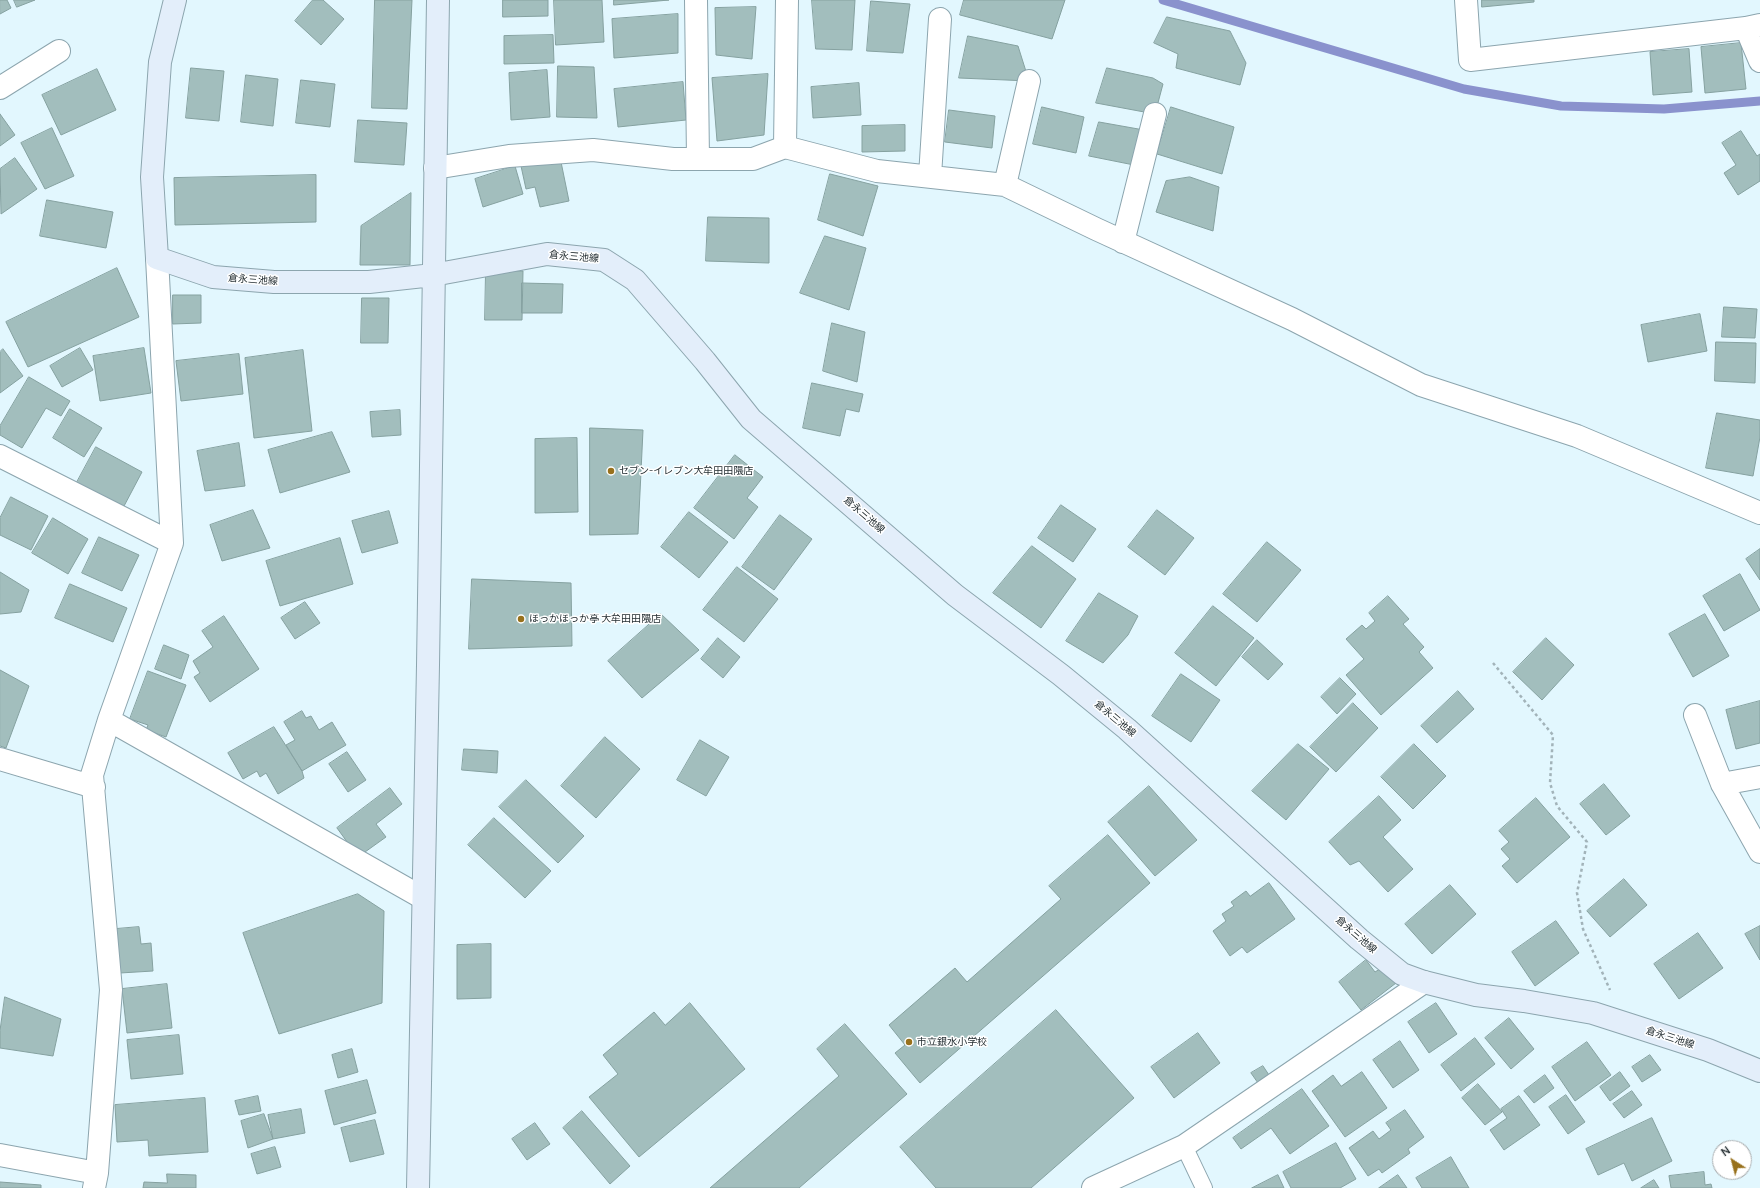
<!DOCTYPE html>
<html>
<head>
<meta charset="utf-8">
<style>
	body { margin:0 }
	#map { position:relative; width:1760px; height:1188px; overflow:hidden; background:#e2f7fe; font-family:Manrope,sans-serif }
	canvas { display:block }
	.north { position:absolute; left:1712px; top:1140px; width:40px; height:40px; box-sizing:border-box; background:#fff; border:1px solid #a7abad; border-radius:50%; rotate:324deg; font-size:11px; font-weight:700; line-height:16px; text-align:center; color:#242e32 }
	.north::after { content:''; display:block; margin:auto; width:14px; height:18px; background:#98711c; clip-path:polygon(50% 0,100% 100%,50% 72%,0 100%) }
</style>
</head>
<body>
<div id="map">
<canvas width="1760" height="1188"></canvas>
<div class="north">N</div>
</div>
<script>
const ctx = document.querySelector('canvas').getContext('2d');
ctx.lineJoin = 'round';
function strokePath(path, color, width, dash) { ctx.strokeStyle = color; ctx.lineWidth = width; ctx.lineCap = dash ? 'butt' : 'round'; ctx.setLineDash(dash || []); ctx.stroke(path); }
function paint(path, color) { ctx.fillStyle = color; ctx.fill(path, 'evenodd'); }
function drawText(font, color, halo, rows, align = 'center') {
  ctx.font = font + ' Manrope,"Noto Sans JP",sans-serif'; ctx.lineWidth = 3; ctx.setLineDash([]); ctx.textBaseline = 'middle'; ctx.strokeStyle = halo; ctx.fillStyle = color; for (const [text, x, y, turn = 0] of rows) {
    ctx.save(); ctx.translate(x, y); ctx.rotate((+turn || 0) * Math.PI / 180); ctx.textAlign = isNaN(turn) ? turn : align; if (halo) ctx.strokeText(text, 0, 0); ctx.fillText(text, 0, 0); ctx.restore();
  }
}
strokePath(new Path2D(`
	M1163 0 1464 89 1561 106 1664 109 1760 101`), '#8a92cd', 9);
const building = new Path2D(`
	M0 0H7L11 8 0 14Z
	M14 0H35L17 7Z
	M313 0H323L344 19 321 45 295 21Z
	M375 0H412L407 109 372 108Z
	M503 0H548V16L503 17Z
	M554 0H602L604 42 556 45Z
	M614 0H669L614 5Z
	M812 0H855L852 50 816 49Z
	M964 0H1065L1052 39 960 15Z
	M1482 0H1534V2L1482 7Z
	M871 1 910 4 903 53 867 51Z
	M756 7 752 59 716 55 715 8Z
	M678 14V53L614 58 612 19Z
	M1167 17 1230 31 1246 63 1240 85 1176 68 1178 54 1154 43Z
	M553 35 554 63 504 64V36Z
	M968 36 1018 46 1029 81 959 78Z
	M1741 43 1746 89 1705 93 1701 47Z
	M1689 49 1692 92 1653 95 1650 52Z
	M558 66 594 67 597 118 557 117Z
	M191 68 224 71 219 121 186 118Z
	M1107 68 1153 78 1163 84 1155 114 1096 103Z
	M97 69 116 110 61 135 42 95Z
	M547 70 550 117 511 120 509 73Z
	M768 74 764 135 717 141 712 78Z
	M246 75 278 79 273 126 241 122Z
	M301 80 335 84 330 127 296 123Z
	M683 82 686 120 618 127 614 89Z
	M859 83 861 115 813 118 811 87Z
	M1042 107 1084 117 1076 153 1033 144Z
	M1171 107 1234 127 1222 174 1157 154Z
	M949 110 995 116 992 148 945 142Z
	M0 114 15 135 0 146Z
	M358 120 407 123 404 165 355 162Z
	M1099 122 1144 130 1134 165 1089 156Z
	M905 125V151L862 152V126Z
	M52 128 74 176 45 189 21 143Z
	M1741 131 1757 156 1760 154V181L1738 195 1724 173 1736 165 1722 143Z
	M560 157 569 201 540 207 535 187 526 189 521 166Z
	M15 158 37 189 1 214 0 169Z
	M515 166 523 194 483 207 475 179Z
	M830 174 878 186 863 236 818 220Z
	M316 175V222L175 225 174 178Z
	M1190 177 1219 187 1213 231 1156 212 1166 181Z
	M411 193 410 265H360L361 226Z
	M47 200 113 212 106 248 40 236Z
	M708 217 769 218V263L706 261Z
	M825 236 866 248 849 310 800 293Z
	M117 268 139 317 28 367 6 322Z
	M486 270 523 271 522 320H485Z
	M522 283 563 284 562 313H522Z
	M173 295H201V323L173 324Z
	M362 298H389L388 343H361Z
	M1724 307 1757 309 1755 338 1722 337Z
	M1700 314 1707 351 1648 362 1641 325Z
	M832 323 865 332 857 382 823 371Z
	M1716 342 1756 343 1755 383 1715 381Z
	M80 348 93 370 62 387 50 366Z
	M144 348 151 393 100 401 93 356Z
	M3 349 23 376 0 393V352Z
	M303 350 312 431 254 438 245 358Z
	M239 354 243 394 181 401 176 361Z
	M29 377 70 401 61 416 46 408 22 448 0 435V426Z
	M812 383 863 394 859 412 846 409 840 436 803 428Z
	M70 409 102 428 84 457 53 438Z
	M400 410 401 435 372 437 370 412Z
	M1717 413 1760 420V437L1753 476 1706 468Z
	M590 428 643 430 638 534 590 535Z
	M332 432 350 472 280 493 268 450Z
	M577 438 578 512 535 513V439Z
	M239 443 245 486 205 491 197 451Z
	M96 447 142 472 123 508 76 484Z
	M735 455 763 477 747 498 758 507 734 539 694 508Z
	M11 497 48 516 31 550 0 535V518Z
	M1061 505 1096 529 1073 562 1038 538Z
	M253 510 270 548 222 561 210 525Z
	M1157 510 1194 538 1165 575 1128 547Z
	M389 511 398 543 362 553 352 521Z
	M689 512 728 542 699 578 661 547Z
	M780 515 812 539 774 590 742 567Z
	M53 518 88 539 68 574 32 553Z
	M99 537 139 555 122 591 82 573Z
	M340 538 353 584 280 606 266 561Z
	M1267 542 1301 570 1257 622 1223 594Z
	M1032 546 1076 579 1041 628 993 593Z
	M1760 549V580L1746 559Z
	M737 567 778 599 744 642 703 610Z
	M0 572 29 590 21 612 0 614Z
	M1740 574 1760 610 1724 631 1703 596Z
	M472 579 571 583 572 646 469 649Z
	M70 584 127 608 113 642 55 618Z
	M1099 593 1138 616 1128 635 1103 663 1066 641Z
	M1388 596 1409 619 1403 624 1424 647 1419 652 1433 668 1381 715 1346 675 1364 659 1346 639 1362 625 1366 629 1375 621 1369 613Z
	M305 602 320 623 295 639 281 618Z
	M1213 606 1254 638 1216 686 1175 653Z
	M661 614 699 650 642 698 608 661Z
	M1705 614 1729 656 1693 677 1669 634Z
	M224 616 259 669 210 702 194 677 200 673 193 661 213 647 202 631Z
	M718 638 740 657 723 678 701 659Z
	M1546 638 1574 665 1542 700 1513 672Z
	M1257 640 1283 664 1268 680 1242 657Z
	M164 645 189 655 181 679 155 669Z
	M0 670 29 686 6 748 0 746Z
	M148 671 186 685 166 737 146 730 148 725 130 719Z
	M1181 674 1220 700 1191 742 1152 716Z
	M1340 678 1356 694 1337 714 1321 697Z
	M1458 691 1474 709 1437 743 1421 726Z
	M1760 701V743L1736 749 1726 710Z
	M1353 703 1378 728 1336 772 1310 747Z
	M302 711 306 718 311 716 319 730 332 722 346 745 302 771 286 745 295 740 284 722Z
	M274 727 302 771 304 778 278 794 266 773 260 777 257 771 243 779 228 753Z
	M605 737 640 769 596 818 561 786Z
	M700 740 729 757 706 796 677 780Z
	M1298 744 1329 769 1286 820 1252 791Z
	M1414 744 1446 776 1413 809 1381 777Z
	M464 749 498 751 497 773 462 770Z
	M347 752 366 780 348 792 329 764Z
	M526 780 584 836 558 863 499 807Z
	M1604 784 1630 816 1606 835 1580 804Z
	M1149 786 1197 840 1155 876 1108 822Z
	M390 788 402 804 376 824 386 837 358 857 337 828Z
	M1379 796 1401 820 1383 837 1413 869 1388 892 1359 861 1350 865 1329 842Z
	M1536 798 1570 837 1517 883 1502 866 1510 859 1501 849 1509 842 1499 831Z
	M494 818 551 871 525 898 468 845Z
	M1108 835 1150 883 920 1083 895 1053 905 1045 889 1025 955 968 967 982 1061 899 1049 886Z
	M1624 879 1647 905 1610 937 1587 911Z
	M1269 883 1295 919 1247 953 1242 947 1230 956 1213 931 1226 921 1222 914 1234 906 1231 902 1246 891 1250 896Z
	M1450 885 1476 914 1432 954 1405 924Z
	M358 894 384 911 382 1003 279 1034 243 933Z
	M1556 921 1579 953 1535 986 1512 952Z
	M1760 926V960L1745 934Z
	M139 927 141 944 151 943 153 971 120 973 116 929Z
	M1698 933 1723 968 1679 999 1654 964Z
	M491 944V998L457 999V945Z
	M1366 960 1375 972 1383 967 1396 983 1361 1010 1339 982Z
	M167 984 172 1028 127 1033 122 989Z
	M5 997 61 1019 53 1056 0 1048V1031Z
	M690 1003 745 1069 639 1157 589 1097 618 1074 603 1055 654 1012 665 1025Z
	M1436 1003 1457 1034 1429 1053 1408 1022Z
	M1056 1010 1134 1098 1031 1188H936L900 1147Z
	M1509 1018 1534 1049 1511 1069 1485 1038Z
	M845 1024 907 1094 799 1188H710L839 1076 817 1049Z
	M1198 1033 1220 1063 1174 1098 1151 1067Z
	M179 1035 183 1074 131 1079 127 1040Z
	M1475 1038 1495 1064 1461 1091 1441 1065Z
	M1400 1041 1419 1070 1393 1088 1373 1060Z
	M1587 1042 1611 1075 1575 1101 1552 1067Z
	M352 1049 358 1072 338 1078 332 1055Z
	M1650 1055 1661 1070 1642 1082 1632 1067Z
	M1263 1066 1269 1075 1258 1083 1251 1073Z
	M1362 1072 1387 1108 1345 1137 1312 1091 1333 1075 1341 1086Z
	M1620 1072 1630 1086 1610 1101 1600 1087Z
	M1545 1075 1554 1088 1534 1103 1524 1091Z
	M367 1080 376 1113 334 1125 325 1091Z
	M1478 1084 1502 1112 1485 1125 1462 1098Z
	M1302 1089 1329 1126 1290 1154 1271 1128 1241 1149 1233 1138Z
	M1632 1091 1642 1105 1624 1118 1613 1104Z
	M1566 1095 1585 1122 1568 1134 1549 1107Z
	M258 1096 261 1111 239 1115 235 1101Z
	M1519 1096 1540 1125 1504 1150 1490 1130 1507 1118 1501 1109Z
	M205 1098 208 1152 149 1156 148 1140 117 1142 115 1105Z
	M301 1109 305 1133 273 1139 268 1115Z
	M1405 1110 1424 1137 1408 1149 1410 1153 1382 1173 1379 1169 1368 1176 1349 1148 1373 1131 1379 1139 1391 1130 1386 1123Z
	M582 1111 630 1166 610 1184 563 1128Z
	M264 1114 273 1139 248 1148 241 1121Z
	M1652 1118 1672 1161 1632 1181 1624 1163 1598 1175 1586 1149Z
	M375 1120 384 1154 350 1162 341 1128Z
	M535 1123 550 1144 527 1160 512 1139Z
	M1336 1143 1356 1179 1340 1188H1291L1283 1172Z
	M275 1147 281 1167 257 1174 251 1154Z
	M1451 1157 1469 1188H1422L1416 1178Z
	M1704 1172 1705 1185 1711 1184 1712 1188H1671L1669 1176Z
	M167 1174 196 1175V1188H143L144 1182 167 1183Z
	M1278 1175 1284 1188H1252Z
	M1398 1175 1407 1188H1379Z
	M1654 1180 1659 1188H1641Z
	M0 1182 41 1185V1188H0Z`);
paint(building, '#a2bebd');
strokePath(building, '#85a1a0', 1);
const lane = new Path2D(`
	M1184 1146 1204 1188`);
const street = new Path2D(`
	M696 0 698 159
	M1466 0 1470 60 1746 28 1760 25
	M1746 28 1760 61
	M0 88 59 51
	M785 147 787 0
	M435 168 509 156 593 150 673 159H753L785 147 877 171 1005 185 1096 229 1292 319 1421 385 1577 436 1760 513
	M930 176 940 19
	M1005 185 1029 81
	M1123 242 1155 114
	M0 456 172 543
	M1695 715 1722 784 1760 852
	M109 720 423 898
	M0 759 94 787
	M1722 784 1760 777
	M0 1155 97 1173
	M94 1188 97 1173 111 990 92 775 109 720 172 543 157 258
	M1093 1188 1184 1146 1424 982`);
const secondary = new Path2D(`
	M175 0 160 62 152 177 157 258 213 277 274 282H369L433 275 547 254 604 260 635 280 705 361 751 419 955 595 1061 675 1127 729 1359 939 1402 974 1424 982 1476 995 1524 1001 1593 1013 1708 1050 1760 1071
	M418 1188 428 665 438 0`);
strokePath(lane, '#8ca5ae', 18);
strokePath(street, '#8ca5ae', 24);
strokePath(secondary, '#8ca5ae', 24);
strokePath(new Path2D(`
	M1493 663 1553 735 1550 783 1557 806 1587 842 1577 893 1583 929 1610 990`), '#a2b3b9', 2.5, [3, 3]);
strokePath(lane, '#fff', 16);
strokePath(street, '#fff', 22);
strokePath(secondary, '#e3eefa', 22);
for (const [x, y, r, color] of [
	[611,471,4,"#98711c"],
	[521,619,4,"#98711c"],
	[909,1042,4,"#98711c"]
]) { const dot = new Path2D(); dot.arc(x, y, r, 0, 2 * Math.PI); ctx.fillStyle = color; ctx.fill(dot); strokePath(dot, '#fff', 1.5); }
drawText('10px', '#242e32', '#fff', [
	["倉永三池線",574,257,5],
	["倉永三池線",253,280,4],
	["倉永三池線",864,515,41],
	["倉永三池線",1115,719,40],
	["倉永三池線",1356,935,41],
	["倉永三池線",1670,1038,18]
]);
drawText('10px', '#242e32', '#fff', [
	["セブン-イレブン大牟田田隈店",619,471],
	["ほっかほっか亭 大牟田田隈店",529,619],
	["市立銀水小学校",917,1042]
], 'left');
</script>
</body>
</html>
